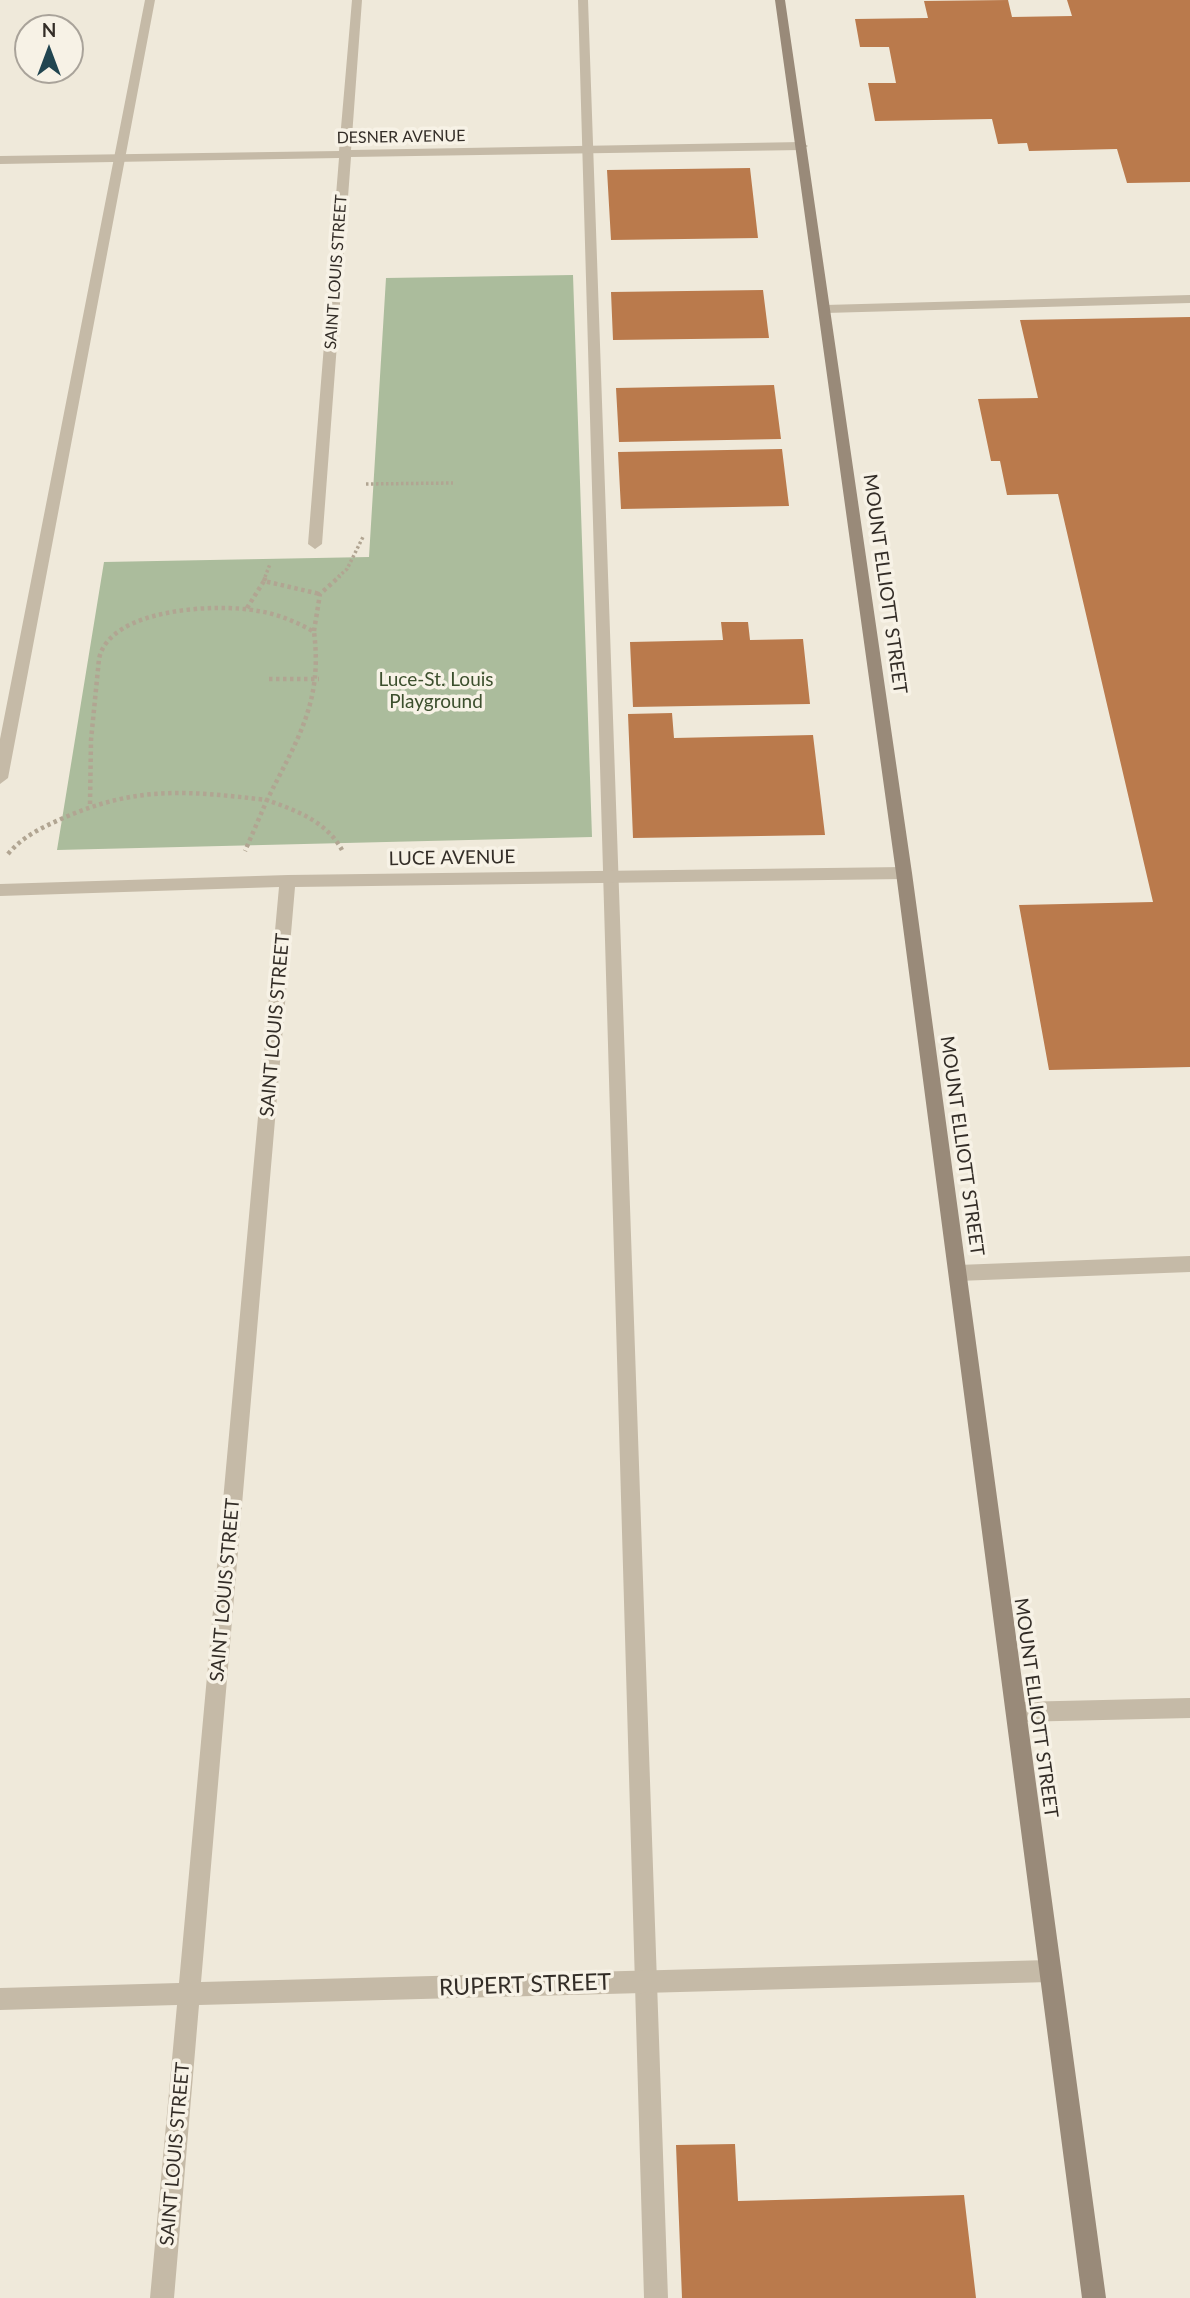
<!DOCTYPE html>
<html>
<head>
<meta charset="utf-8">
<style>
	body { margin:0 }
	#map { position:relative; width:1190px; height:2298px; overflow:hidden; background:#efe9da; font-family:Lato,sans-serif }
	canvas { display:block }
	.north { position:absolute; left:14px; top:14px; width:70px; height:70px; box-sizing:border-box; background:#f7f2e6; border:2px solid #a9a39a; border-radius:50%; rotate:0deg; font-size:19px; font-weight:700; line-height:28px; text-align:center; color:#332d27 }
	.north::after { content:''; display:block; margin:auto; width:24px; height:32px; background:#214550; clip-path:polygon(50% 0,100% 100%,50% 72%,0 100%) }
</style>
</head>
<body>
<div id="map">
<canvas width="1190" height="2298"></canvas>
<div class="north">N</div>
</div>
<script>
const ctx = document.querySelector('canvas').getContext('2d');
ctx.lineJoin = 'round';
function paint(path, color) { ctx.fillStyle = color; ctx.fill(path, 'evenodd'); }
function strokePath(path, color, width, dash) { ctx.strokeStyle = color; ctx.lineWidth = width; ctx.lineCap = dash ? 'butt' : 'round'; ctx.setLineDash(dash || []); ctx.stroke(path); }
function drawText(font, color, halo, rows, align = 'center') {
  ctx.font = font + ' Lato,sans-serif'; ctx.lineWidth = 7; ctx.setLineDash([]); ctx.textBaseline = 'middle'; ctx.strokeStyle = halo; ctx.fillStyle = color; for (const [text, x, y, turn = 0] of rows) {
    ctx.save(); ctx.translate(x, y); ctx.rotate((+turn || 0) * Math.PI / 180); ctx.textAlign = isNaN(turn) ? turn : align; if (halo) ctx.strokeText(text, 0, 0); ctx.fillText(text, 0, 0); ctx.restore();
  }
}
paint(new Path2D(`
	M573 275 592 837 57 850 104 562 369 557 386 278Z`), '#abbc9c');
paint(new Path2D(`
	M1008 0 1012 17 1072 16 1067 0H1190V182L1127 183 1117 149 1029 151 1027 143 998 144 992 119 875 121 868 83H896L889 47H860L855 19 928 18 924 1Z
	M750 168 758 238 611 240 607 170Z
	M763 290 769 338 613 340 611 292Z
	M1190 317V1067L1049 1070 1019 905 1153 902 1058 494 1007 495 1000 461H991L978 399 1038 398 1020 320Z
	M774 385 781 439 619 442 616 388Z
	M782 449 789 506 621 509 618 452Z
	M721 622H748L750 640 803 639 810 704 633 707 630 642 723 640Z
	M672 713 674 738 813 735 825 835 633 838 628 714Z
	M735 2144 738 2201 964 2195 976 2298H682L676 2145Z`), '#ba7a4c');
strokePath(new Path2D(`
	M366 484 453 483
	M265 577 270 564
	M338 577 347 569 363 537`), '#b1a592', 3.5, [2.5, 2.5]);
strokePath(new Path2D(`
	M264 581 266 576
	M247 608 264 581 320 594
	M314 631 320 594 340 576
	M269 679H319
	M90 804 91 740 99 659C109 608 218 603 258 611 278 614 297 622 314 632 323 702 297 740 267 800 297 811 326 821 342 850
	M8 854C22 837 41 828 61 819 137 785 188 791 267 800L245 851`), '#b1a592', 4.5, [3.5, 3.5]);
paint(new Path2D(`
	M145 0H155L8 778 0 784V739Z
	M578 0H588L668 2298H644Z
	M1190 295V303L825 313 819 309 825 305Z
	M1190 1256V1272L958 1281 952 1279 949 1273 952 1267 958 1265Z
	M1190 1698V1718L1016 1722 1009 1719 1006 1712 1009 1705 1016 1702Z`), '#c5baa7');
paint(new Path2D(`
	M352 0H362L351 150 802 142 808 146 802 150 351 157 322 544 315 549 308 544 339 158 0 164V156L339 151Z
	M904 867 912 873 904 879 295 887 201 1982 1050 1960 1058 1963 1061 1971 1058 1979 1050 1982 199 2005 174 2298H150L177 2005 0 2010V1988L179 1983 279 887 0 896V884L288 875Z`), '#c5baa7');
paint(new Path2D(`
	M775 0H785L912 873 1106 2298H1082L896 873Z`), '#998a79');
drawText('16px', '#332d27', '#f7f2e6', [
	["DESNER AVENUE",401,137,-1],
	["SAINT LOUIS STREET",336,272,-86]
]);
drawText('19px', '#332d27', '#f7f2e6', [
	["MOUNT ELLIOTT STREET",885,584,82],
	["LUCE AVENUE",452,858,-1],
	["SAINT LOUIS STREET",275,1025,-85],
	["MOUNT ELLIOTT STREET",962,1146,82],
	["SAINT LOUIS STREET",225,1590,-85],
	["MOUNT ELLIOTT STREET",1036,1708,82],
	["SAINT LOUIS STREET",175,2154,-85]
]);
drawText('19px', '#3c4f2d', '#f7f2e6', [
	["Luce-St. Louis",436,680],
	["Playground",436,702]
]);
drawText('23px', '#332d27', '#f7f2e6', [
	["RUPERT STREET",525,1985,-2]
]);
</script>
</body>
</html>
